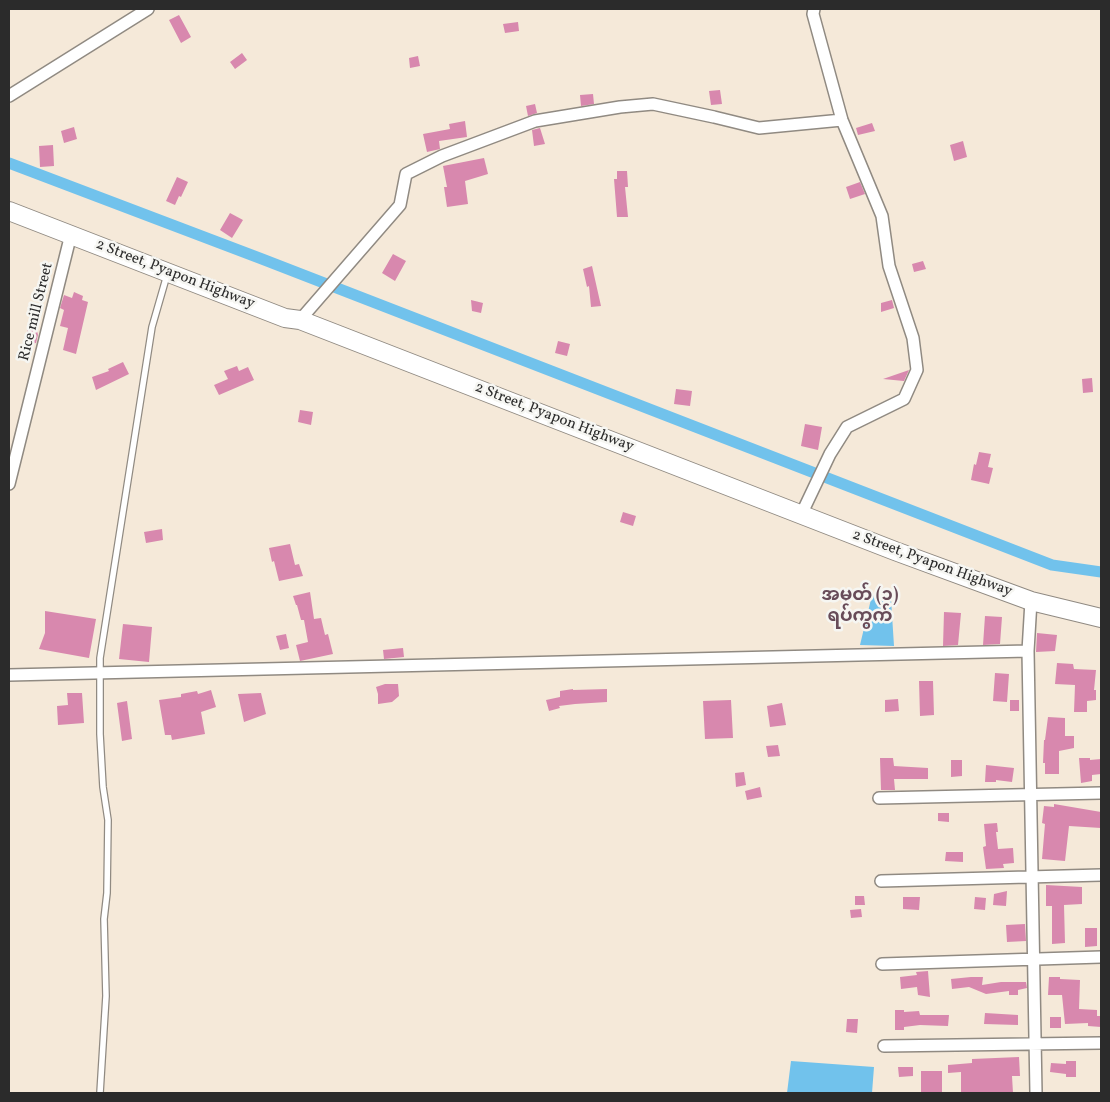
<!DOCTYPE html>
<html>
<head>
<meta charset="utf-8">
<style>
	body { margin:0 }
	#map { position:relative; width:1110px; height:1102px; overflow:hidden; background:#f5e9d9; font-family:Vollkorn,serif }
	canvas { display:block }
	.frame { position:absolute; inset:0; border:10px solid #2b2b2b; pointer-events:none }
</style>
</head>
<body>
<div id="map">
<canvas width="1110" height="1102"></canvas>
<div class="frame"></div>
</div>
<script>
const ctx = document.querySelector('canvas').getContext('2d');
ctx.lineJoin = 'round';
function paint(path, color) { ctx.fillStyle = color; ctx.fill(path, 'evenodd'); }
function strokePath(path, color, width, dash) { ctx.strokeStyle = color; ctx.lineWidth = width; ctx.lineCap = dash ? 'butt' : 'round'; ctx.setLineDash(dash || []); ctx.stroke(path); }
function drawText(font, color, halo, rows, align = 'center') {
  ctx.font = font + ' Vollkorn,"Noto Sans Myanmar",serif'; ctx.lineWidth = 5; ctx.setLineDash([]); ctx.textBaseline = 'middle'; ctx.strokeStyle = halo; ctx.fillStyle = color; for (const [text, x, y, turn = 0] of rows) {
    ctx.save(); ctx.translate(x, y); ctx.rotate((+turn || 0) * Math.PI / 180); ctx.textAlign = isNaN(turn) ? turn : align; if (halo) ctx.strokeText(text, 0, 0); ctx.fillText(text, 0, 0); ctx.restore();
  }
}
paint(new Path2D(`
	M872 595 891 599 894 646 860 645Z
	M791 1061 874 1067 872 1093H787Z`), '#71c2ec');
strokePath(new Path2D(`
	M9 163 262 259 1052 565 1101 572`), '#71c2ec', 11);
paint(new Path2D(`
	M179 15 191 37 181 43 169 20Z
	M518 22 519 31 505 33 503 24Z
	M242 53 247 60 235 69 230 62Z
	M418 56 420 66 410 68 409 58Z
	M720 90 722 104 711 105 709 91Z
	M593 94 594 104 581 106 580 95Z
	M535 104 537 113 528 116 526 106Z
	M465 121 467 137 439 141 440 149 427 152 423 134 450 129 449 124Z
	M872 123 875 131 858 135 856 128Z
	M74 127 77 139 64 143 61 131Z
	M540 128 545 144 534 146 532 130Z
	M963 141 967 157 954 161 950 145Z
	M53 145 54 166 40 167 39 146Z
	M484 158 488 174 465 181 468 204 447 207 444 187H447L443 166Z
	M617 171H627L628 187H625L628 217H617L614 179H617Z
	M177 177 188 182 181 197 179 196 175 205 166 201Z
	M860 182 865 194 850 199 846 187Z
	M230 213 243 220 232 238 220 230Z
	M393 254 406 261 395 281 382 273Z
	M923 261 926 269 914 272 912 264Z
	M592 266 601 306 591 307 589 286 587 287 583 269Z
	M74 292 83 296 82 300 88 302 76 354 63 350 68 328 60 326 64 310 60 308 64 295 72 298Z
	M471 300 483 303 481 313 472 311Z
	M892 300 894 308 881 312V303Z
	M36 327 38 335 36 343 30 344 27 329Z
	M558 341 570 344 567 356 555 353Z
	M123 362 129 374 96 390 92 377 109 371 108 369Z
	M237 366 239 371 248 367 254 380 219 395 214 385 228 379 224 371Z
	M909 370 904 381 883 379Z
	M1092 378 1093 392 1083 393 1082 379Z
	M676 389 692 391 690 406 674 404Z
	M300 410 313 412 311 425 298 422Z
	M805 424 822 427 818 450 801 446Z
	M979 452 991 454 988 467 993 468 989 484 971 480 974 464 976 465Z
	M623 512 636 516 633 526 620 522Z
	M162 529 163 540 146 543 144 532Z
	M290 544 295 565 299 564 303 576 279 581 274 561 272 562 269 548Z
	M310 592 314 619 321 618 325 635 328 634 333 654 300 661 296 645 308 642 304 620H301L297 605H296L293 596Z
	M45 611 96 619 89 658 39 649 45 633Z
	M944 612 961 613 958 645 943 646Z
	M985 616 1002 617 1000 644 983 645Z
	M123 624 152 627 149 662 119 659Z
	M1037 633 1057 635 1055 651 1036 652Z
	M286 634 289 648 280 650 276 636Z
	M403 648 404 657 384 659 383 650Z
	M1057 663 1073 664 1074 669 1096 670 1094 690H1096V700L1087 701V712H1074L1075 685 1055 684Z
	M995 673 1009 674 1007 702 993 701Z
	M919 681H933L934 715 920 716Z
	M385 684H398L399 696 392 702 378 704V694L376 687Z
	M573 689V690L607 689V702L575 704 559 706 560 708 549 711 546 700 560 697V691Z
	M211 690 216 707 201 712 205 734 172 740 171 735H165L159 700 181 697V694L197 691 198 694Z
	M67 693H82L84 723 58 725 57 706 68 705Z
	M261 693 266 714 244 722 238 694Z
	M898 699 899 711 885 712V700Z
	M731 700 733 738 705 739 703 701Z
	M1010 700H1019V711H1010Z
	M127 701 132 739 122 741 117 703Z
	M782 703 786 725 770 727 767 706Z
	M1048 717 1065 718V736H1074V748L1059 751V774H1045V763H1043L1044 740H1045Z
	M778 745 780 756 768 757 766 746Z
	M880 758H893L894 766 928 768V779H894L895 790H881Z
	M1079 758H1090V760L1101 759V774L1092 775V781L1081 783Z
	M951 760H962V776L951 777Z
	M986 765 1014 768 1012 782 996 780V782H985Z
	M744 772 746 785 736 787 735 773Z
	M760 787 762 797 747 800 745 791Z
	M1054 804 1101 812V828L1069 826 1065 861 1042 859 1045 824 1042 823 1044 806 1054 807Z
	M938 813H949V822L938 821Z
	M997 823 998 832H996L998 849 1013 848 1014 863 1003 864 1004 868 986 869 983 847 986 846 984 824Z
	M946 852H963V862L945 861Z
	M1046 885 1082 887V904L1064 905 1065 943 1052 944V906H1046Z
	M1007 891 1006 906 993 905 994 894Z
	M855 896H864L865 905H855Z
	M903 897H920L919 910 903 909Z
	M975 897 986 898 985 910 974 909Z
	M861 909 862 917 851 918 850 910Z
	M1025 924 1026 941 1007 942 1006 925Z
	M1085 928H1097V946L1085 947Z
	M928 971 930 997 918 995 917 987 901 989 900 977 917 975 916 972Z
	M971 977H983L982 985 1001 982H1026L1027 988 1018 990V995H1009V991L986 994 969 987 952 989 951 979Z
	M1049 977H1060V979L1080 980 1079 1009 1097 1010V1016H1101V1027L1088 1026V1023L1065 1024 1062 995H1048Z
	M895 1010H904V1012L919 1011 920 1015H949L948 1026 920 1025 904 1027V1030H895Z
	M985 1013 1018 1015V1025L984 1024Z
	M1050 1017H1061V1028H1050Z
	M847 1019H858L857 1033 846 1032Z
	M1019 1057 1020 1076H1012L1013 1093H961V1072L948 1073V1065L972 1063V1059Z
	M1066 1061H1076V1077H1066V1074L1050 1072 1051 1063 1066 1064Z
	M898 1067H913V1076L899 1077Z
	M921 1071H942V1093H921Z`), '#d888ae');
const lane = new Path2D(`
	M100 1093 106 996 104 919 107 893 108 820 103 787 100 734V658L152 327 167 275`);
const street = new Path2D(`
	M9 96 148 9
	M300 320 400 205 406 174 442 156 535 121 620 107 653 104 714 117 759 128 842 120
	M9 484 71 234
	M801 515 830 454 847 427 904 399 917 370 913 338 889 266 882 216 842 120 813 14 814 9
	M1031 601 1028 651 1036 1093
	M9 675 1028 651
	M879 798 1101 793
	M881 881 1101 875
	M882 964 1101 957
	M884 1046 1101 1043`);
const primary = new Path2D(`
	M9 211 285 318 300 320 895 551 1031 601 1101 618`);
strokePath(lane, '#908a82', 8);
strokePath(street, '#908a82', 14);
strokePath(primary, '#908a82', 20);
strokePath(lane, '#fff', 5.5);
strokePath(street, '#fff', 11);
strokePath(primary, '#fff', 18);
drawText('15px', '#2b2b2b', '#f6f6f2', [
	["2 Street, Pyapon Highway",175,275,21],
	["Rice mill Street",37,312,-76],
	["2 Street, Pyapon Highway",554,418,21],
	["2 Street, Pyapon Highway",932,564,20]
]);
drawText('bold 18px', '#684c59', '#f6f6f2', [
	["အမှတ် (၁)",860,597],
	["ရပ်ကွက်",860,618]
]);
</script>
</body>
</html>
